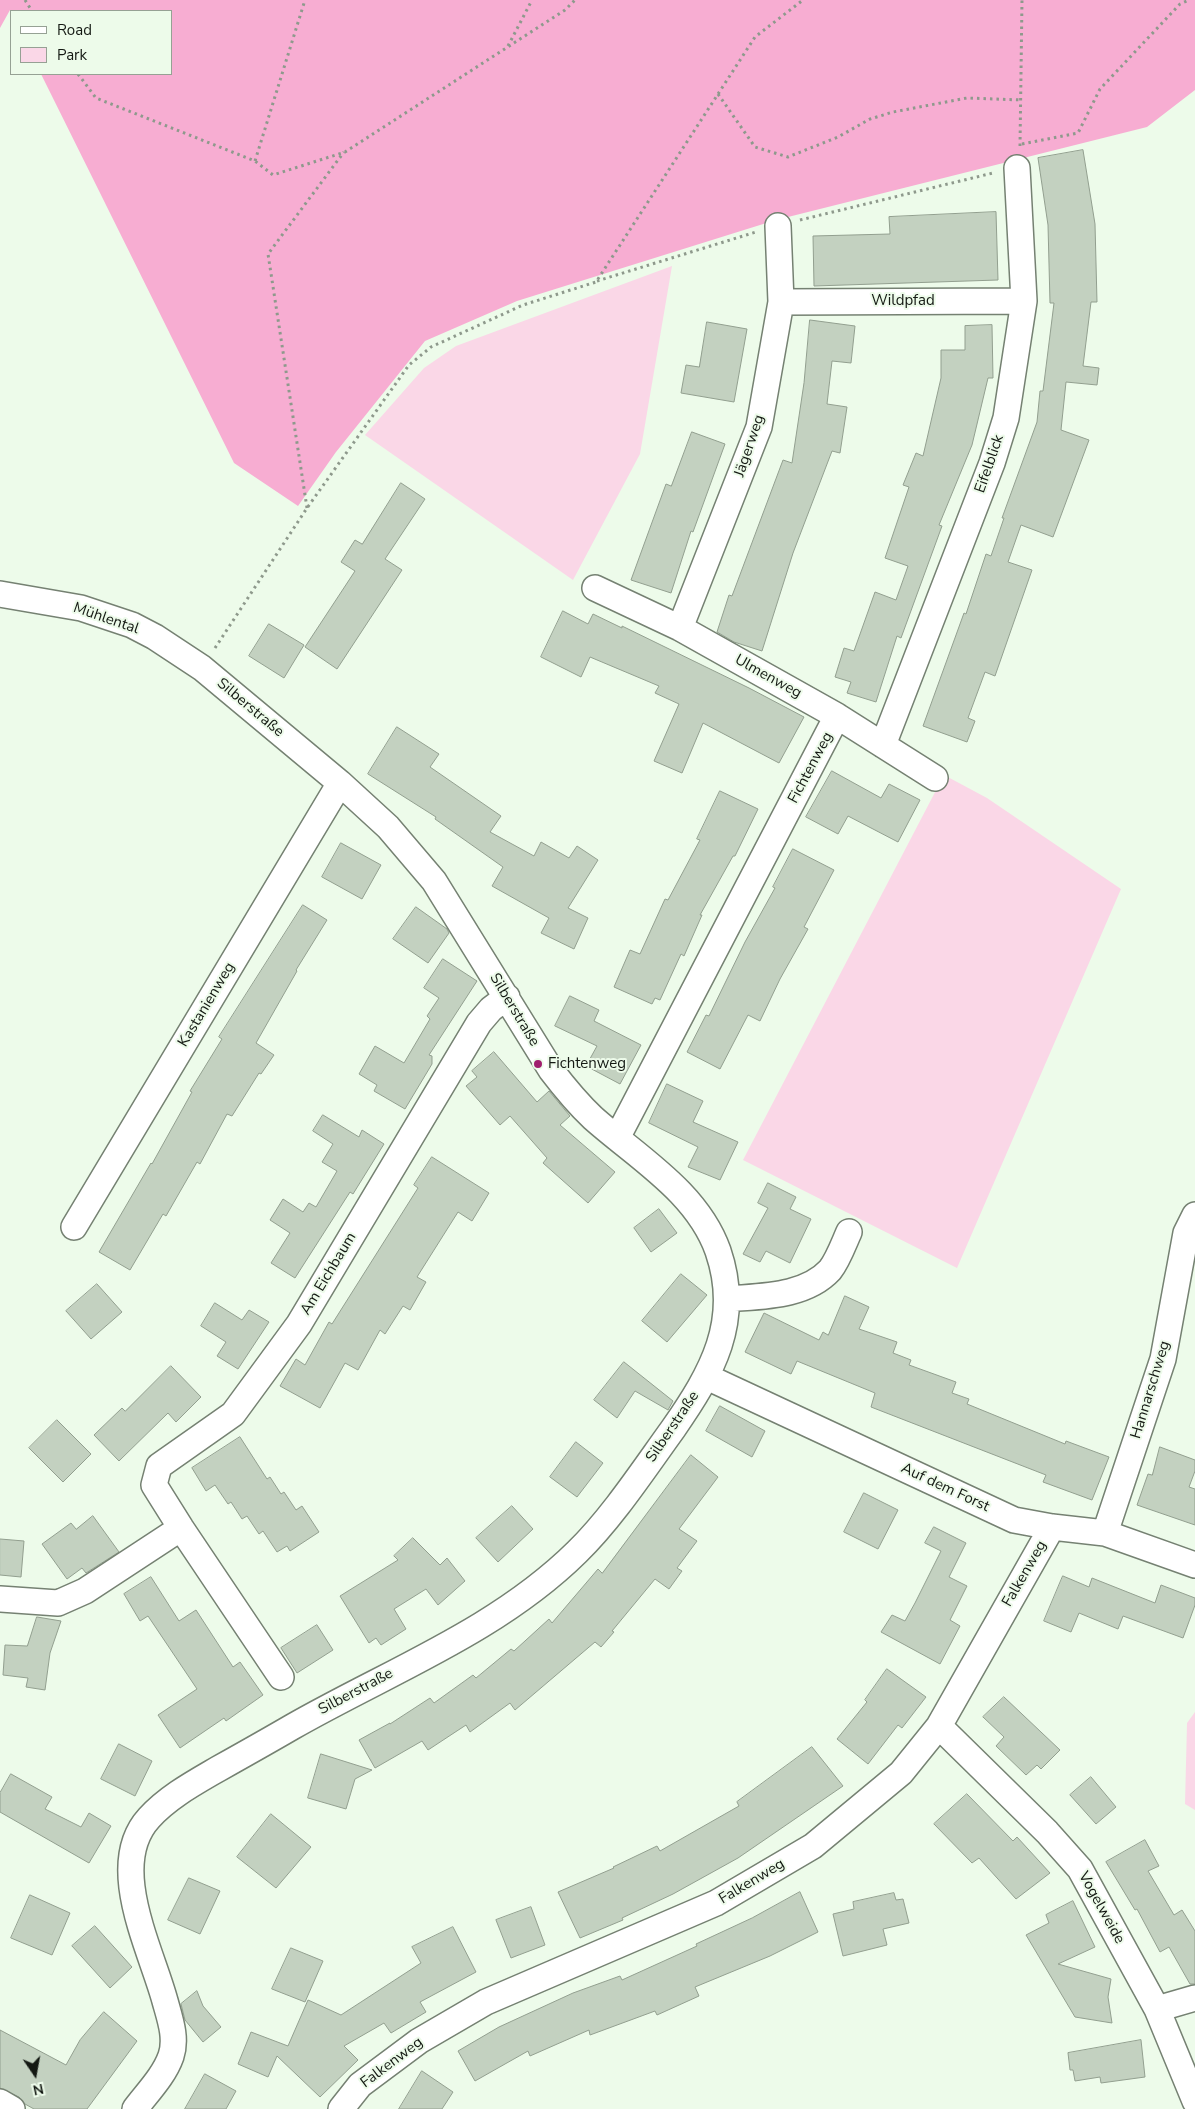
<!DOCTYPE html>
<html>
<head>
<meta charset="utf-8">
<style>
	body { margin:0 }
	#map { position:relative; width:1195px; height:2109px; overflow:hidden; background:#edfbea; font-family:"Nunito Sans",sans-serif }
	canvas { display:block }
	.legend { position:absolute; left:10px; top:10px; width:162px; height:65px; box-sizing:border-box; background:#edfbea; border:1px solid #96a194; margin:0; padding:6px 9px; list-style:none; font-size:15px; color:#141913 }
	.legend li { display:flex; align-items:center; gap:10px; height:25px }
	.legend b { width:25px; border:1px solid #96a194 }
	.north { position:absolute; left:10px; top:2049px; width:50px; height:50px; -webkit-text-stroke:4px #edfbea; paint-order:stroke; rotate:168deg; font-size:14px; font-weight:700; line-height:20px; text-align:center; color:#141913 }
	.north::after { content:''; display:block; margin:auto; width:18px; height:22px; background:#141913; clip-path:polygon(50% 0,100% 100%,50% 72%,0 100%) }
</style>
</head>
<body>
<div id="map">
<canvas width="1195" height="2109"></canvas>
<ul class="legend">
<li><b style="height:6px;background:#fff"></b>Road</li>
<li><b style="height:14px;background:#fad7e7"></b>Park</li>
</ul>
<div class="north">N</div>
</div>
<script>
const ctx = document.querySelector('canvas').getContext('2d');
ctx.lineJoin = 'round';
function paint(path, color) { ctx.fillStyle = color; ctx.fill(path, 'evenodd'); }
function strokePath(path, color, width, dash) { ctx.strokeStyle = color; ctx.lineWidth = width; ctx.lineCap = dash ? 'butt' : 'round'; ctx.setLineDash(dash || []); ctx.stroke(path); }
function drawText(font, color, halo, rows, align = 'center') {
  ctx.font = font + ' "Nunito Sans",sans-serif'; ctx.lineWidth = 4; ctx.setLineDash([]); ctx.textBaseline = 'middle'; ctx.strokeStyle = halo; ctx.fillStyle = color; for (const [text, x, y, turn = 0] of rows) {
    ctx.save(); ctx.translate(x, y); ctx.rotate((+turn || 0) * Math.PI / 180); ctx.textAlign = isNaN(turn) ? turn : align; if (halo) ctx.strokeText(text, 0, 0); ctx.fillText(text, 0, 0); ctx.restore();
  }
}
paint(new Path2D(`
	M672 266 640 454 573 580 365 435 424 368 456 346Z
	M944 775 987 798 1121 889 957 1268 743 1160Z
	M1195 1712V1810L1185 1804 1187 1723Z`), '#fad7e7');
paint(new Path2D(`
	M0 0H1195V90L1147 127 776 220 517 301 425 341 336 452 298 506 234 463 41 74H171V11H11V13L10 10 0 28Z`), '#f7add2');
const building = new Path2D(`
	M1083 150 1095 224 1097 302H1091L1083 366 1099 368 1097 385 1066 382 1061 430 1089 440 1053 537 1021 525 1008 562 1032 570 995 676 985 672 968 718 975 721 967 742 923 726 964 613 966 614 986 554 991 556 1004 518H1002L1037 422 1040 391H1043L1054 303H1050L1048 225 1038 158Z
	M996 212 998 280 814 286 813 236 890 234 889 217Z
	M810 320 855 326 851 363 832 361 827 404 847 407 840 453 832 451 793 553 762 651 734 642 717 632 729 595 732 596 783 460 792 463 804 383Z
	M707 322 747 329 734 402 681 393 686 365 699 367Z
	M992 325 993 378H988L972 445 939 525 942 526 901 638 897 636 876 702 847 693 851 682 835 677 844 648 854 651 875 592 896 600 908 566 885 558 909 487 903 485 916 453 923 456 941 378V350H965V326Z
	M692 432 725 444 693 532 691 531 671 593 631 580 666 484 671 486Z
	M401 483 425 499 385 559 402 570 337 669 305 647 355 571 341 562 355 540 362 544Z
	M563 611 588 624 593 614 622 628V626L749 688 804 717 779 763 703 723 682 773 654 761 679 704 655 693 659 686 590 657 581 677 541 657Z
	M269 624 304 645 284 678 249 656Z
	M397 727 439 754 430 767 501 816 490 832 534 856 541 842 569 858 577 846 598 860 568 908 588 918 574 949 541 933 549 918 492 886 503 867 435 819 436 817 368 774Z
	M832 771 881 798 889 784 920 800 898 842 848 816 838 834 806 817Z
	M720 791 758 809 735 856H733L700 915H702L684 956 681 954 660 1000 655 998 652 1004 614 987 630 950 640 954 665 899 668 900 700 840 697 839Z
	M341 843 381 865 362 899 322 877Z
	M793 849 834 870 804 927 808 929 780 979 760 1021 748 1015 720 1069 687 1052 706 1015 709 1016 745 942 775 888 773 887Z
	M303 905 327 920 296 970 297 971 256 1043 274 1055 261 1074 259 1073 232 1116 227 1114 200 1164 197 1162 166 1216 163 1214 130 1270 99 1252 151 1163 152 1164 192 1092 190 1091 222 1039 219 1037Z
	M416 907 447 929 449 933 428 963 393 939Z
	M443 959 477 981 429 1055 432 1056V1064L405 1109 374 1091 377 1085 359 1074 375 1046 404 1063 430 1019 427 1016 439 998 424 988Z
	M570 996 599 1010 594 1021 641 1045 620 1084 586 1066 597 1046 555 1026Z
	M494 1052 537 1102 549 1091 570 1116 560 1125 615 1172 588 1203 543 1163 547 1158 510 1116 500 1125 466 1086 477 1077 472 1071Z
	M667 1084 703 1101 693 1122 738 1142 720 1180 688 1167 698 1147 649 1123Z
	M323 1115 359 1137 362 1130 384 1144 353 1194 350 1192 295 1278 271 1263 290 1233 270 1220 283 1199 303 1212 309 1203 316 1207 337 1171 322 1162 333 1144 313 1131Z
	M432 1157 489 1193 472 1221 458 1212 417 1277 426 1282 410 1310 403 1306 385 1334 380 1330 358 1370 345 1363 320 1408 280 1386 296 1359 305 1365 329 1322 332 1324 418 1188 414 1185Z
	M768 1183 796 1197 790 1209 811 1219 790 1263 766 1251 760 1262 743 1254 768 1208 758 1203Z
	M659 1209 677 1233 651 1252 634 1228Z
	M681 1274 707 1295 667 1342 642 1321Z
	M97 1284 122 1312 91 1339 66 1311Z
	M845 1296 869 1307 859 1329 897 1342 893 1353 911 1360 909 1365 956 1382 952 1393 969 1399 967 1404 1065 1444 1066 1441 1109 1457 1092 1500 1043 1482 1046 1475 871 1407 875 1393 797 1361 791 1374 745 1352 764 1313 819 1340 823 1332 828 1335Z
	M215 1303 242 1320 249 1310 269 1322 238 1369 217 1356 226 1342 201 1326Z
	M624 1362 673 1401 668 1410 635 1391 617 1418 594 1400Z
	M171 1366 201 1397 176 1422 168 1413 119 1461 94 1435 122 1408 125 1411Z
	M720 1406 765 1431 752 1457 706 1431Z
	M57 1420 91 1454 63 1482 29 1448Z
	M240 1437 267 1479 270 1477 281 1494 284 1492 296 1510 302 1506 319 1532 290 1551 287 1546 277 1552 263 1531 259 1534 247 1516 242 1519 231 1502 228 1504 215 1485 206 1491 192 1468Z
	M576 1442 603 1463 577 1497 550 1477Z
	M1160 1447 1195 1460V1471L1189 1487 1195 1489V1525L1137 1505 1148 1474 1152 1475Z
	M691 1455 718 1477 679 1529 697 1541 677 1568 682 1571 669 1589 655 1579 612 1631 614 1632 601 1647 595 1642 515 1710 510 1703 470 1732 466 1725 428 1750 422 1741 375 1768 359 1740 390 1723V1724L430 1698 434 1703 473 1675 476 1678 511 1649 514 1651 549 1619 552 1623 598 1569 602 1573Z
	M864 1493 898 1510 878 1549 844 1532Z
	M512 1506 533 1529 498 1562 476 1538Z
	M93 1516 119 1552 86 1573 82 1568 67 1579 42 1544 71 1523 76 1529Z
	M934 1527 966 1543 949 1577 967 1586 950 1620 960 1626 940 1664 881 1632 892 1615 905 1621 915 1603 941 1551 925 1543Z
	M413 1538 440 1565 447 1558 465 1581 438 1605 426 1589 394 1609 406 1629 381 1645 376 1638 369 1643 340 1596 398 1560 394 1556Z
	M0 1539 24 1541 21 1577 0 1575Z
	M1063 1576 1089 1587 1092 1578 1155 1603 1161 1585 1195 1598V1605L1183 1638 1123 1616 1118 1629 1079 1613 1071 1632 1044 1621Z
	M151 1577 179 1621 196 1610 233 1667 240 1662 263 1695 226 1721 224 1718 180 1748 158 1715 197 1689 148 1616 140 1621 124 1594Z
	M37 1617 61 1621 50 1653 45 1690 26 1687 28 1678 3 1675 5 1645 27 1646Z
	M317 1625 333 1650 297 1673 281 1648Z
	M887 1669 926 1697 902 1728 898 1725 868 1764 837 1739 867 1702 865 1700Z
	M1004 1697 1060 1750 1041 1769 1037 1765 1026 1775 996 1746 1004 1737 983 1717Z
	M119 1744 152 1761 135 1796 101 1779Z
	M812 1747 843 1786 738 1858 673 1894 622 1918 623 1920 580 1938 558 1892 614 1868 613 1867 657 1846 660 1851 739 1806 737 1802Z
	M321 1754 372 1770 355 1779 346 1809 308 1798Z
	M11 1774 52 1797 45 1809 81 1827 89 1813 111 1826 89 1863 0 1812V1793Z
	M1091 1777 1116 1807 1096 1824 1070 1795Z
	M967 1794 1013 1841 1017 1837 1050 1873 1016 1899 979 1858 972 1863 934 1824Z
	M271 1814 311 1847 276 1888 237 1857Z
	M1145 1840 1159 1866 1148 1871 1174 1915 1182 1910 1195 1931V1984H1190L1169 1947 1160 1952 1137 1909 1135 1910 1106 1862Z
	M189 1878 220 1891 200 1934 168 1920Z
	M800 1892 818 1932 770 1956 695 1987 699 1996 657 2015 655 2011 590 2035 589 2030 530 2056 528 2051 475 2081 458 2051 499 2027 573 1993 620 1976 622 1980 697 1946 696 1944 752 1918Z
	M894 1893 896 1900 903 1899 909 1923 883 1929 887 1945 843 1956 833 1914 854 1909 853 1902Z
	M30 1895 70 1913 52 1955 11 1938Z
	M1073 1901 1095 1947 1058 1964 1111 1979 1108 1997 1112 2023 1075 2017 1026 1935 1049 1923 1046 1915Z
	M531 1907 545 1945 511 1958 496 1920Z
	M95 1926 132 1967 110 1988 72 1946Z
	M453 1927 476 1972 420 2002 426 2012 391 2033 384 2023 344 2046 358 2060 320 2097 277 2056 268 2077 238 2064 251 2032 288 2046 308 2000 341 2015 421 1963 412 1947Z
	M291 1948 323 1961 305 2002 272 1989Z
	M197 1991 203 2006 221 2027 203 2042 185 2020 181 2004Z
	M104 2012 137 2041 87 2109H34L25 2104 19 2097 0 2088V2030L66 2065 80 2040Z
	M1141 2040 1145 2077 1101 2083 1100 2077 1075 2081 1073 2070H1070L1068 2053Z
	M422 2071 453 2092 442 2109H399Z
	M205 2074 236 2091 226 2109H185Z`);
paint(building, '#c3d1c0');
strokePath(building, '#929f8f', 1);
const minor = new Path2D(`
	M781 302 1024 301
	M595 588 680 628 837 716 935 778
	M0 594 81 608 132 625 155 637 202 668 340 783 388 827 434 881 551 1070C564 1087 577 1103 593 1118 638 1158 697 1192 718 1251 742 1321 712 1373 673 1429 644 1469 612 1518 577 1552 497 1631 388 1672 292 1727 268 1741 243 1755 218 1769 194 1783 168 1797 149 1818 106 1865 151 1949 165 2001 170 2019 177 2038 171 2056 164 2076 147 2093 135 2109
	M680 628 759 427 781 302 778 226
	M883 745 992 463 1006 418 1024 301 1017 168
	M617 1138 837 716
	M74 1227 340 783
	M728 1299C761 1296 805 1297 830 1270 838 1260 844 1243 849 1232
	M707 1377 1014 1520 1052 1527 1105 1533 1195 1565
	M1105 1533 1163 1359 1186 1233 1195 1215
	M0 1599 58 1603 85 1591 181 1528
	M281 1677 181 1528 154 1485 159 1466 233 1414 299 1324 479 1023 491 1009 507 997
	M939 1726 1047 1832 1080 1869 1157 2009 1195 2101
	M1157 2009 1195 1998
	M0 2102 12 2109
	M341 2109 360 2085 419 2041 486 2002 716 1903 813 1846 901 1773 939 1726 1052 1527`);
strokePath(minor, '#758172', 28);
strokePath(new Path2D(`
	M25 0 32 11
	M508 46 532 0
	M78 74 96 98 255 161 273 175 345 152 565 10 575 0
	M718 94 755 147 788 157 838 137 870 119 893 112 967 98 1022 100
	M1022 144 1078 133 1100 89 1180 4 1189 0
	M1020 146 1022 0
	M255 161 305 0
	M800 220 993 173
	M597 281 756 232
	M307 508 268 254 344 152
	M215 648 307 508 409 365 431 347 523 305 596 282 755 37 803 0`), '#8e998c', 3, [2.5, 4]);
strokePath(minor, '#fff', 25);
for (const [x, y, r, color] of [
	[538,1064,5,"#a01e6e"]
]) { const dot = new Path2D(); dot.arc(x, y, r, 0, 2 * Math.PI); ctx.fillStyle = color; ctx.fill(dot); strokePath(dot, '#edfbea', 2); }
drawText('15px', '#141913', '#edfbea', [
	["Wildpfad",903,301],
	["Jägerweg",750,446,-71],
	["Eifelblick",990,464,-71],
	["Mühlental",106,619,19],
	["Ulmenweg",768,677,29],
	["Silberstraße",250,708,40],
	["Fichtenweg",811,768,-62],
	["Kastanienweg",207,1005,-59],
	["Silberstraße",514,1010,59],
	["Am Eichbaum",329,1274,-59],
	["Hannarschweg",1151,1390,-73],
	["Silberstraße",673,1427,-56],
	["Auf dem Forst",945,1488,25],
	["Falkenweg",1025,1574,-60],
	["Silberstraße",356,1692,-28],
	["Falkenweg",752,1882,-31],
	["Vogelweide",1101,1908,61],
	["Falkenweg",392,2063,-37]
]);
drawText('15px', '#141913', '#edfbea', [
	["Fichtenweg",548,1064]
], 'left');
</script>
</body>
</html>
